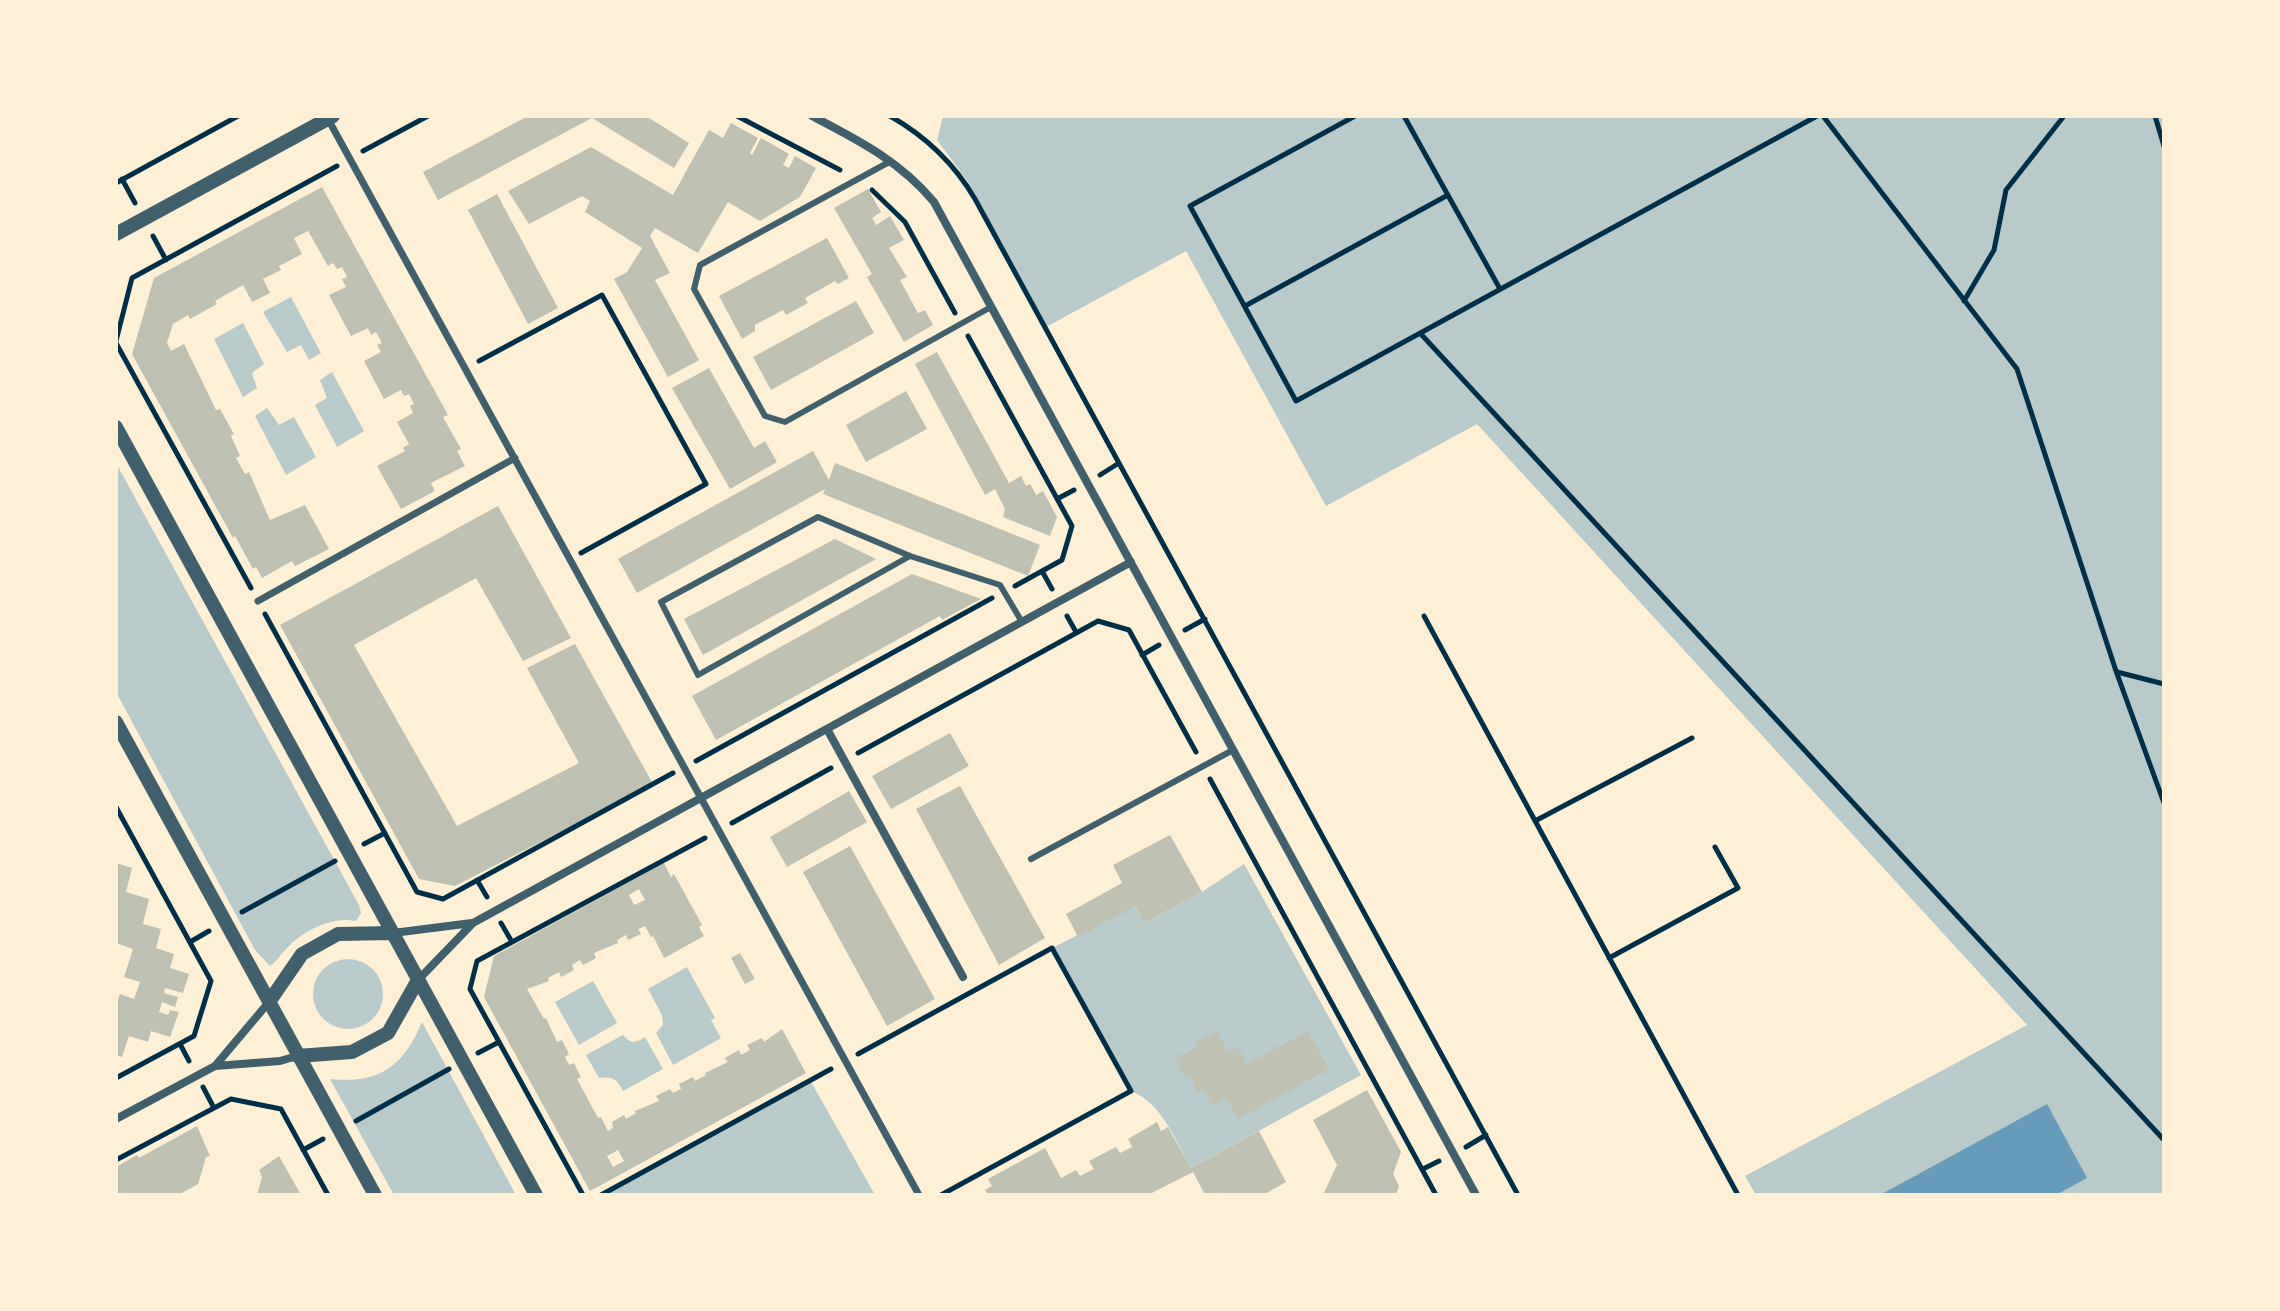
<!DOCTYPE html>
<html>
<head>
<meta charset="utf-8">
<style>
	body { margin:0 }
	#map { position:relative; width:2280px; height:1311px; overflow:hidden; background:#fdf0d5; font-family:"Work Sans",sans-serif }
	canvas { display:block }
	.frame { position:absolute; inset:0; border:118px solid #fdf0d5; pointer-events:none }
</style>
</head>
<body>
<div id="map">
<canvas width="2280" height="1311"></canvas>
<div class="frame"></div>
</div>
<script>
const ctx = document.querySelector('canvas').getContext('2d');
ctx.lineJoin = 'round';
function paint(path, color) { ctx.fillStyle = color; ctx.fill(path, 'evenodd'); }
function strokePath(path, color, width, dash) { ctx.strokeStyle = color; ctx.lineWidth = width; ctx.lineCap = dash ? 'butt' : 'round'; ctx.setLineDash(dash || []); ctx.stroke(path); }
paint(new Path2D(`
	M943 116H2164V1195H1756L1745 1176 2027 1025 1477 424 1326 506 1186 251 1046 327 966 179 937 140Z
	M291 297 321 353 309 360 301 345 287 352 263 312Z
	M243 323 264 364 252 373 257 388 243 397 214 339Z
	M332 372 364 431 337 447 315 405 327 398 320 380Z
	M267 408 279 425 294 417 316 457 286 475 255 416Z
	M116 463 359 905 361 913 356 921C332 916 304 930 287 948 281 954 277 961 270 966L255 950 116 692Z
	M1244 864 1361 1075 1191 1168C1176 1141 1161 1102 1131 1091L1052 948 1135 906 1144 923 1202 892Z
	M313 994a35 35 0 1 1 70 0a35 35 0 1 1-70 0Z
	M687 967 715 1018 711 1020 721 1038 673 1065 656 1033 663 1025 662 1015 648 989Z
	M593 981 617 1023 579 1045 555 1002Z
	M422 1022 516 1195H394L330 1079C379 1084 403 1067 422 1022Z
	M623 1035C631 1044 635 1043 645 1037L663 1069 623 1091C617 1079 613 1076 599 1078L586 1055Z
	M810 1080 875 1195H601Z`), '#b9caca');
paint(new Path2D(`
	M2047 1104 2087 1178 2056 1195H1880Z`), '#669bbc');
paint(new Path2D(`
	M528 116H646L689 143 674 168 592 118 438 200 423 172Z
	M731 123 758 138 750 153 752 155 761 138 789 154 783 165 789 168 795 156 816 168 800 197 760 221 728 202 698 253 655 228 650 236 670 273 655 280 699 360 668 377 614 279 627 272 642 248 585 212 590 201 582 196 529 224 508 191 591 147 673 195 709 130 723 138Z
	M322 187 448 415 443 417 461 449 457 451 465 466 431 483 435 491 401 509 377 466 405 451 403 448 409 444 397 422 413 413 410 406 414 404 409 394 404 396 401 390 384 399 364 361 381 352 377 345 382 343 376 332 371 335 368 328 351 336 329 295 346 287 342 279 347 277 342 267 337 269 333 263 328 266 308 231 294 238 302 254 279 266 281 270 263 279 270 293 252 302 243 285 215 301 217 304 190 319 188 315 173 324 167 343 171 351 184 344 216 410 220 409 234 434 231 436 240 456 236 458 245 474 249 472 270 520 305 505 329 549 295 566 292 561 262 578 256 567 253 569 235 536 233 538 132 354 154 278Z
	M868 189 881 212 872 218 876 225 890 216 904 240 889 248 907 277 900 280 918 313 925 310 933 325 904 342 867 277 872 274 834 208Z
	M497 194 558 308 528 324 468 210Z
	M827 238 849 278 838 284 835 281 805 298 808 303 786 315 783 310 755 325V331L742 339 719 296Z
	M856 301 874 333 771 390 753 357Z
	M937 352 1009 483 1021 476 1026 486 1030 484 1036 495 1043 491 1057 517 1050 536 1003 517 1005 509 995 489 985 495 915 364Z
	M709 368 754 448 765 441 777 462 730 489 672 388Z
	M906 391 927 429 866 462 846 425Z
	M813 451 829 480 835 463 1040 545 1028 576 823 494 825 489 637 593 618 559Z
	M498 506 571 638 523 661 476 578 354 645 457 826 579 763 527 668 575 644 653 784 455 886 419 879 280 625Z
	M835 539 876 559 703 655 684 619Z
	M912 574 981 599 942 620 940 616 716 740 692 696Z
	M950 733 969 766 891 809 872 776Z
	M960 786 1045 938 999 965 916 809Z
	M849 791 867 822 787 867 770 837Z
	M1170 835 1202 892 1144 923 1135 906 1078 937 1066 914 1122 883 1113 865Z
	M850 846 935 999 887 1026 803 872Z
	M116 863 132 868 126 892 149 899 143 924 161 929 156 948 174 954 170 968 189 974 183 993 165 988 164 993 178 997 175 1007 162 1002 159 1012 168 1015 170 1010 179 1012 170 1037 151 1031 148 1042 129 1036 122 1057 116 1055V1005L120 994 134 999 140 982 124 977 133 949 116 943Z
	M664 863 671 877 674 874 702 925 699 927 704 936 664 958 653 936 651 937 645 926 638 929 641 934 628 940 626 935 617 940 618 943 594 953 596 958 583 965 580 960 572 965 574 970 561 977 559 972 548 978 549 981 527 989 544 1019 546 1018 557 1042 562 1040 569 1054 565 1057 569 1065 574 1063 581 1077 577 1079 598 1118 601 1117 608 1131 613 1128 612 1122 624 1115 626 1119 636 1113 635 1111 659 1101 656 1096 670 1089 673 1093 681 1089 679 1084 693 1077 695 1081 706 1075 705 1073 728 1062 725 1058 739 1050 741 1055 750 1050 747 1045 762 1038 764 1042 782 1029 806 1073 590 1191 484 997 494 956ZM639 889 645 900 634 905 629 895ZM618 1150 624 1161 613 1167 607 1156Z
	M740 953 755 979 745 984 731 958Z
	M1217 1031 1228 1052 1238 1047 1247 1064 1308 1031 1329 1069 1238 1119 1227 1098 1212 1106 1203 1089 1198 1092 1189 1075 1185 1078 1175 1059 1197 1047 1195 1043Z
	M1367 1090 1401 1152 1393 1174 1399 1186 1396 1195H1323L1337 1165 1313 1120Z
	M1157 1122 1161 1131 1168 1127 1191 1168 1259 1131 1286 1182 1263 1195H1205L1193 1172 1148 1195H988L985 1190 992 1186 988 1179 1045 1148 1061 1178 1076 1170 1080 1176 1094 1169 1089 1161 1116 1147 1120 1153 1132 1147 1128 1139Z
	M197 1126 210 1156 206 1157 198 1184 182 1193 183 1195H116V1167L137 1155 139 1158Z
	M279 1156 301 1195H257L262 1177 259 1170Z`), '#bec0b2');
strokePath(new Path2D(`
	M737 116 840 170
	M890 116C927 137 954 163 975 199L1518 1195
	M1355 116 1190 206 1296 401 1817 116
	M1404 116 1500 289
	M1823 116 2017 369 2116 671 2164 803
	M2155 116 2164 146
	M363 151 428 116
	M122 179 135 203
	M116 183 238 116
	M872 190 905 222 955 313
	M153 236 166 260
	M1964 301 1994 250 2006 190 2064 116
	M1245 306 1448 195
	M1420 333 2164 1140
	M968 336 1072 526 1062 560 1015 586
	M116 341 132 278 337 166
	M116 343 251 588
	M479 361 602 295 706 484 581 553
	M1100 475 1119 463
	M1057 499 1074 490
	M1042 571 1052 589
	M265 614 417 892 443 899 673 773
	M1067 616 1076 632
	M1424 616 1738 1195
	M1185 630 1205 619
	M1142 655 1159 645
	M2117 672 2164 684
	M858 753 1098 621 1129 630 1196 752
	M696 761 992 598
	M1210 779 1436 1195
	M116 807 211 981 194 1036 116 1078
	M1535 821 1692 738
	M732 823 831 768
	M364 844 385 833
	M477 880 487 897
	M242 912 335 861
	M501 923 512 942
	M190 942 209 931
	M1609 958 1738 888 1715 847
	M180 1044 189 1061
	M478 1053 499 1042
	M858 1054 1052 948 1131 1091 941 1195
	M203 1087 214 1108
	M356 1121 449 1069
	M1466 1147 1486 1135
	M303 1150 323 1139
	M116 1160 231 1099 281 1109 328 1195
	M1423 1169 1439 1161
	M583 1195 470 989 477 961 705 838
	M601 1195 831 1069`), '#003049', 5);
strokePath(new Path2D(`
	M891 161 700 265 694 289 765 416 785 422 991 307
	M910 556 698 675 661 602 818 517 910 556 1000 585 1022 622
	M1031 859 1233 750`), '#3f606c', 6);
strokePath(new Path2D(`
	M328 119 919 1195
	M258 601 515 458`), '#3f606c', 7);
strokePath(new Path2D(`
	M812 116C858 140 900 161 934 202L1476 1195
	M827 729 963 977
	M393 933 472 923
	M418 980 473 923 1131 562
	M215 1066 280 1061 297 1056
	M116 1119 215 1066 269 1002`), '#3f606c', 8);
strokePath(new Path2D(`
	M116 234 333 116
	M116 427 536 1195
	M116 722 375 1195
	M269 1002 302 954 338 934 393 933
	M297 1056 352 1052 388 1033 418 980`), '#3f606c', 14);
</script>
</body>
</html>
